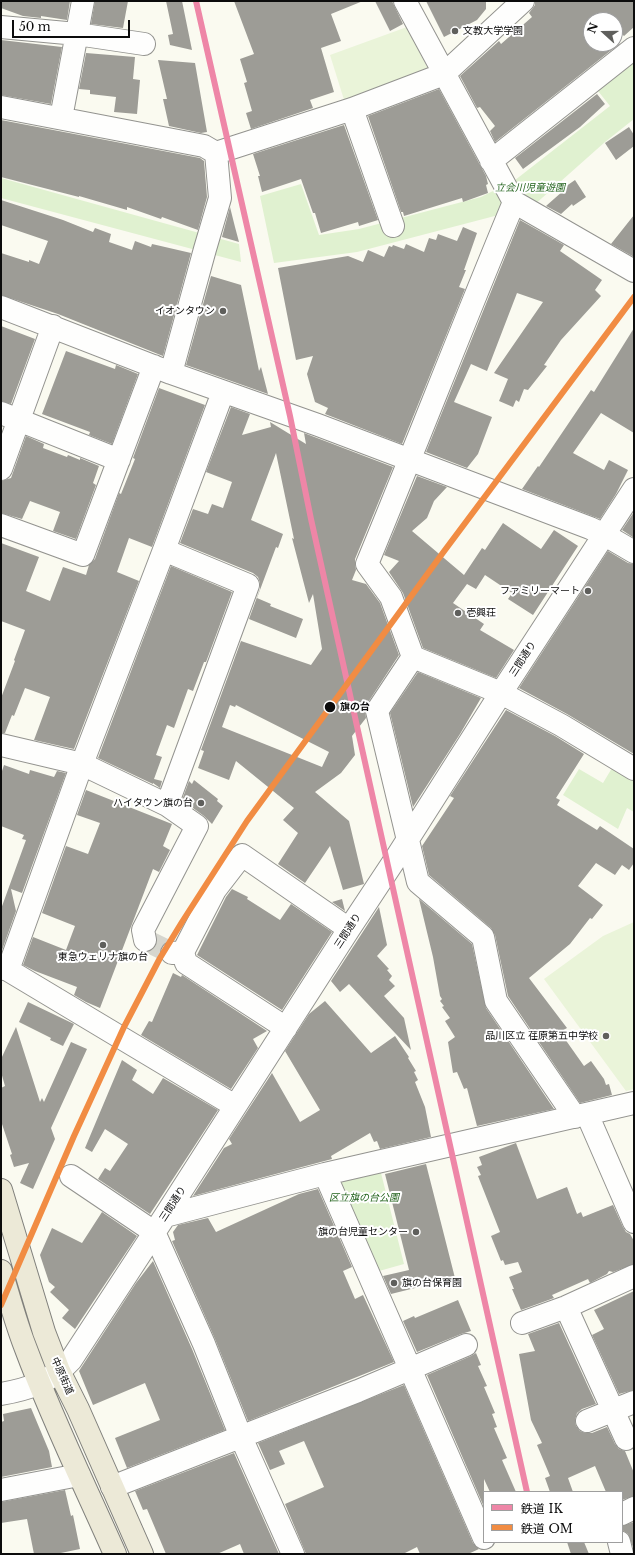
<!DOCTYPE html>
<html>
<head>
<meta charset="utf-8">
<style>
	body { margin:0 }
	#map { position:relative; width:635px; height:1555px; overflow:hidden; background:#fafaf0; font-family:"Libre Baskerville","Noto Sans JP",serif }
	canvas { display:block }
	.frame { position:absolute; inset:0; border:2px solid #0c0c0c; pointer-events:none }
	.legend { position:absolute; left:483px; top:1491px; width:140px; height:52px; box-sizing:border-box; background:#fff; border:1px solid #9e9e9e; margin:0; padding:5px 7px; list-style:none; font-size:12px; color:#0c0c0c }
	.legend li { display:flex; align-items:center; gap:8px; height:20px }
	.legend b { width:20px; border:1px solid #9e9e9e }
	.north { position:absolute; left:583px; top:12px; width:40px; height:40px; box-sizing:border-box; background:#fff; border:1px solid #9e9e9e; border-radius:50%; rotate:291deg; font-size:11px; font-weight:700; line-height:16px; text-align:center; color:#0c0c0c }
	.north::after { content:''; display:block; margin:auto; width:14px; height:18px; background:#5f5f5c; clip-path:polygon(50% 0,100% 100%,50% 72%,0 100%) }
	.scale { position:absolute; left:12px; top:20px; width:118px; height:18px; box-sizing:border-box; border:2px solid #0c0c0c; border-top:0; padding-left:5px; font-size:12px; line-height:14px; white-space:nowrap; color:#0c0c0c; -webkit-text-stroke:3px #fff; paint-order:stroke }
</style>
</head>
<body>
<div id="map">
<canvas width="635" height="1555"></canvas>
<div class="frame"></div>
<ul class="legend">
<li><b style="height:5px;background:#ee86a7"></b>鉄道 IK</li>
<li><b style="height:5px;background:#f18c43"></b>鉄道 OM</li>
</ul>
<div class="north">N</div>
<div class="scale">50 m</div>
</div>
<script>
const ctx = document.querySelector('canvas').getContext('2d');
ctx.lineJoin = 'round';
function paint(path, color) { ctx.fillStyle = color; ctx.fill(path, 'evenodd'); }
function strokePath(path, color, width, dash) { ctx.strokeStyle = color; ctx.lineWidth = width; ctx.lineCap = dash ? 'butt' : 'round'; ctx.setLineDash(dash || []); ctx.stroke(path); }
function drawText(font, color, halo, rows, align = 'center') {
  ctx.font = font + ' "Libre Baskerville","Noto Sans JP",serif'; ctx.lineWidth = 4; ctx.setLineDash([]); ctx.textBaseline = 'middle'; ctx.strokeStyle = halo; ctx.fillStyle = color; for (const [text, x, y, turn = 0] of rows) {
    ctx.save(); ctx.translate(x, y); ctx.rotate((+turn || 0) * Math.PI / 180); ctx.textAlign = isNaN(turn) ? turn : align; if (halo) ctx.strokeText(text, 0, 0); ctx.fillText(text, 0, 0); ctx.restore();
  }
}
paint(new Path2D(`
	M629 57 634 62V119L605 142 533 206 357 252 274 263 260 196 301 184 319 235 359 229 481 197 499 188 510 184 610 106 594 86Z
	M1 178 239 244 241 262 1 198Z
	M615 763 634 774V812L627 808 618 829 563 795 579 769 603 783Z
	M380 1169 404 1264 372 1273 332 1179Z`), '#e0f1d0');
paint(new Path2D(`
	M407 27 429 71 345 103 330 55Z
	M634 922V1089L626 1091 544 979 603 936Z`), '#eaf4d9');
paint(new Path2D(`
	M1 1H70L67 20 41 16V18L23 16 1 8Z
	M95 1H128L123 28 91 24Z
	M166 1H182L192 50 170 45 168 35 173 34Z
	M234 1H363L331 14 341 41 321 48 334 92 310 100 313 108 251 129 246 113 252 111 244 83 247 82 240 59 254 54Z
	M375 1H392L403 24 390 31Z
	M426 1H486V9L477 20 444 37Z
	M535 1H634V27L624 36 615 27V20H591V44H619L495 142 490 131 495 126 480 107 477 108 460 76 499 41 501 44 532 17 529 13 535 5Z
	M1 40 62 47 51 104 1 95Z
	M86 53 135 57 133 79 140 80 137 114 114 112 116 97 90 94V90L79 89Z
	M158 60 195 63 207 132 201 133 169 126 163 99H167Z
	M439 89 486 176 488 184 486 185 488 193 463 202 462 198 404 216 403 212H401L368 116Z
	M597 94 605 104 580 127 523 169 515 158Z
	M1 120 200 158 204 161 207 197 198 230 162 217 161 219 127 207V210L79 196V197L1 177Z
	M344 125 378 220 359 226 358 222 321 233 315 213H313L301 179 262 192 258 176H260L253 154Z
	M629 127 634 135V146L616 160 605 143Z
	M575 180 586 197 573 206 572 204 561 214 546 206 563 191 562 189Z
	M1 200 63 220 93 232 95 228 111 234 109 242 132 250 135 241 151 247 152 244 191 253 163 356 58 314 1 295V253L29 262V260L39 264 48 241 1 225Z
	M230 207 235 227 239 242 222 237Z
	M634 215V257L611 244Z
	M520 220 564 245 560 251 602 280 595 290 601 296 561 340 544 365 547 366 528 390 524 389 519 402 516 400 513 407 499 401 508 379 494 373 543 302 517 293 487 371 471 364 454 402 492 417 478 454 467 468 426 452Z
	M463 227 477 233 464 270H466L459 287 465 289 402 444 325 414 328 408 315 402 307 374 313 356 296 360 278 268 348 256 363 262 368 250 384 257 389 246 392 247 393 245 404 249 406 244 424 252 429 238 436 240 438 234 457 241Z
	M211 276 241 285 259 371 261 367 268 394 186 365Z
	M1 326 35 339 11 404 1 401Z
	M634 328V433L601 413 573 453 604 470 609 460 628 470 616 494 600 519 522 489 538 466 539 467 591 390 594 392Z
	M66 351 115 369 116 365 138 374 112 444 89 435 90 432 42 414Z
	M159 388 205 405 152 547 129 538 117 572 139 581 74 749 34 740 50 697 25 688 14 716 12 715 5 733H1V698L15 661 14 660 25 630 1 621V543L39 557 26 591 50 601 63 567 86 575 89 565 95 559 119 493 121 494 135 459 133 458Z
	M231 407 250 414 242 435 271 427 270 422 306 444 304 433 393 467 355 559V565L356 570 352 580 366 584 380 603 399 655 367 704 365 709 366 718 352 736 355 755 341 773 315 792 349 821 364 884 343 890 330 846 305 883 278 864 298 833 283 820 294 808 236 761 229 780 198 768 204 751 201 750 241 641 311 665 322 649 313 594 309 603 292 538 294 539 276 453 251 520 283 534 278 548 276 547 257 598 271 604 270 606 303 619 296 638 249 619 260 589V583L258 577 253 573 180 543 193 509 208 514 212 504 223 508 232 482 206 472ZM230 705 235 707 236 705 329 752 322 767 222 727Z
	M26 436 44 444 43 448 67 457 68 455 80 460V458L99 466 93 483 96 485 76 539 53 531 60 512 30 501 22 519 1 513V481L11 478Z
	M417 476 447 487 434 501 427 518 412 531 464 575 482 548 485 550 503 523 541 549 554 530 578 546 533 615 508 599 512 593 485 575 476 589 467 584 453 603 484 624 480 630 514 650 496 678 423 648 403 593 389 572 399 561 384 555Z
	M634 512V538L622 530Z
	M608 551 628 563 634 564V754L567 714 519 688Z
	M171 566 232 592 212 646 206 662H204L193 691 188 689 174 728 167 725 156 755 162 757 154 779 162 781 160 788 153 783V784L98 758Z
	M418 672 481 698 460 734 413 807 390 713Z
	M506 710 555 736 584 754 556 798 560 800 557 805 597 830 600 826 634 849V863L629 870 622 865 615 875 596 863 578 886 603 905 592 919 590 918 570 944 529 978 567 1028 560 1032 584 1066 591 1061 604 1079 606 1085 609 1084 612 1095 580 1103 508 996 495 935 491 928 429 875 422 846 454 798 450 796Z
	M4 765 29 774 30 770 54 777 57 771 66 773 22 893 11 889 16 911 1 953V909L26 840 22 839 24 835 1 826V774Z
	M194 780 218 799 217 801 223 806 212 824 204 816 182 800 189 781 192 784Z
	M86 790 172 824 163 846 170 850 159 872 153 869 100 1008 86 1002 74 995 77 987 35 971 23 965 33 937 66 950 75 926 42 913 66 846 88 854 100 823 77 815Z
	M232 889 248 897 247 899 280 920 291 904 332 932 282 1010 197 955 226 897Z
	M342 899 345 911 332 902Z
	M419 899 472 944 486 1008 554 1109 477 1126 467 1088 464 1089 457 1072 453 1073 448 1042 455 1037 445 1021 450 1018 442 1007 444 1006 440 1001 442 999 440 996 433 957Z
	M379 907 387 945 377 956 389 969 387 970 392 976 389 980 395 986 384 996 404 1018 411 1050 349 984 340 992 331 981Z
	M173 973 181 977 182 975 267 1031 253 1039 258 1048 231 1089 141 1035 149 1021 152 1022Z
	M325 1001 371 1053 395 1036 409 1057 408 1058 416 1071 414 1072 418 1080 415 1082 425 1107 431 1137 380 1149 377 1141 374 1142 370 1133 331 1156 332 1159 193 1196 224 1148 232 1144 229 1139 272 1073 300 1122 320 1110 285 1051 309 1014Z
	M28 1002 74 1024 63 1046 50 1040 51 1038 19 1022Z
	M16 1027 40 1102 42 1098 44 1102 71 1042 87 1049 51 1128 55 1139 33 1189 20 1183 29 1163 14 1167 10 1155 12 1154 1 1121V1088L5 1086 1 1072V1059Z
	M122 1060 137 1070 132 1080 153 1094 163 1078 218 1110 150 1214 98 1179 105 1168 110 1171 128 1144 105 1129 92 1152 85 1148Z
	M516 1143 537 1199 567 1187 577 1214 581 1212 583 1217 613 1205 623 1227 626 1232 630 1234 634 1241V1264L613 1272 609 1271 607 1274 590 1283 588 1279 552 1295 554 1298 521 1310 512 1289H514L509 1277 522 1272 518 1262 505 1265 503 1260 501 1261 491 1236 500 1232 478 1176 481 1175 477 1167 482 1165 479 1157Z
	M426 1164 455 1278 391 1294 383 1276 409 1270 385 1174Z
	M318 1189 352 1267 343 1271 355 1299 363 1295 394 1362 248 1421 215 1339 172 1241 175 1240 173 1232 178 1225 208 1218 216 1232 299 1194Z
	M102 1212 137 1236 75 1329 62 1318 69 1310 50 1292 55 1287 49 1282 40 1255 52 1228 82 1243Z
	M153 1261 192 1349 225 1430 127 1468 115 1438 160 1420 145 1383 93 1405 79 1371 136 1283Z
	M634 1291V1390L619 1394 592 1335 604 1329 594 1310Z
	M458 1300 471 1331 461 1334 417 1352 403 1321 414 1316 415 1318Z
	M559 1323 596 1404 582 1409 577 1413 575 1420 576 1426 580 1431 586 1433H592L607 1427 615 1444 619 1449 625 1451 634 1473V1496L622 1500V1492H606L595 1466 568 1478 573 1492H550L545 1478 550 1476 537 1445 542 1443 531 1420 519 1354 535 1351 528 1334Z
	M476 1353 481 1365 478 1366 487 1386 484 1387 495 1413 492 1414 497 1427 494 1428 507 1458 502 1460 516 1492H490L484 1479V1507L427 1375 471 1356Z
	M404 1385 473 1543 479 1549 468 1554H420L417 1547 403 1554H306L285 1504 324 1487 304 1441 279 1451 285 1464 270 1470 258 1443Z
	M31 1408 49 1451 52 1467 1 1477V1422L4 1421 3 1414Z
	M234 1453 279 1554H244L240 1544 217 1554H166L147 1509 143 1510 135 1491Z
	M65 1490 71 1516 73 1515 80 1549 56 1554H34L27 1519 1 1523V1502Z
	M634 1522V1550L628 1534 622 1530V1526Z
	M567 1542H584L589 1554H571Z`), '#9d9c96');
strokePath(new Path2D(`
	M145 940 172 953`), '#d6d6ce', 22, [22, 11]);
const minor = new Path2D(`
	M405 1 514 202C464 322 417 443 367 564L391 597 413 657
	M1 27 77 34 144 44
	M1 107 204 146 216 153 220 198 205 249 171 373
	M352 109 393 226
	M61 118 83 1
	M216 153 352 109 444 74 523 1
	M491 161 634 48
	M514 202 634 271
	M1 307 171 373 318 425 590 528 605 535 634 552
	M1 413 119 460
	M1 469 53 326
	M1 525 83 555 154 366
	M164 550 248 585 167 805
	M1 745 82 764 167 805 197 826 143 930 145 940
	M183 952 186 963 286 1028
	M172 953 183 952 215 890 242 855 349 929
	M1 968 8 970 235 1106
	M8 970 82 764 164 550 223 392
	M587 1114 634 1222
	M575 1117 496 1001 483 937 418 882 377 711 413 657 501 693 561 725 634 769
	M325 1174 484 1538
	M71 1176 154 1232 204 1344 241 1437 293 1554
	M165 1216 325 1174 634 1103
	M566 1307 626 1439
	M522 1323 566 1307 634 1276
	M1 1394C29 1389 51 1382 71 1360L165 1216 349 929 396 858 501 693 634 489
	M587 1421 634 1402
	M112 1487 358 1391 466 1345
	M1 1490 79 1475
	M622 1514 634 1508
	M619 1542 622 1554`);
const major = new Path2D(`
	M1 1190 44 1332 59 1371 78 1409 142 1554
	M1 1271C9 1297 16 1324 26 1349 52 1419 85 1486 115 1554`);
strokePath(minor, '#93938f', 24);
strokePath(major, '#80807c', 24);
strokePath(minor, '#fefefd', 22);
strokePath(major, '#ece9d7', 22);
strokePath(new Path2D(`
	M196 1 290 416 311 519 527 1492`), '#ee86a7', 6);
strokePath(new Path2D(`
	M1 1305 74 1136 124 1027 160 958 182 922 247 821 442 554 634 297`), '#f18c43', 6);
for (const [x, y, r, color] of [
	[455,31,4,"#5f5f5c"],
	[223,311,4,"#5f5f5c"],
	[588,591,4,"#5f5f5c"],
	[458,613,4,"#5f5f5c"],
	[330,707,6,"#0c0c0c"],
	[201,803,4,"#5f5f5c"],
	[103,945,4,"#5f5f5c"],
	[606,1036,4,"#5f5f5c"],
	[416,1232,4,"#5f5f5c"],
	[394,1283,4,"#5f5f5c"]
]) { const dot = new Path2D(); dot.arc(x, y, r, 0, 2 * Math.PI); ctx.fillStyle = color; ctx.fill(dot); strokePath(dot, '#fff', 1.5); }
drawText('10px', '#0c0c0c', '#fff', [
	["文教大学学園",463,31,"left"],
	["イオンタウン",215,311],
	["ファミリーマート",580,591],
	["壱興荘",466,613,"left"],
	["ハイタウン旗の台",193,803],
	["東急ウェリナ旗の台",103,957,"center"],
	["品川区立 荏原第五中学校",598,1036],
	["旗の台児童センター",408,1232],
	["旗の台保育園",402,1283,"left"]
], 'right');
drawText('italic 10px', '#23631d', '#fff', [
	["立会川児童遊園",530,188],
	["区立旗の台公園",364,1198]
]);
drawText('10px', '#0c0c0c', '#fff', [
	["三間通り",523,659,-57],
	["三間通り",348,931,-57],
	["三間通り",173,1204,-57],
	["中原街道",62,1376,66]
]);
drawText('bold 10px', '#0c0c0c', '#fff', [
	["旗の台",340,707]
], 'left');
</script>
</body>
</html>
